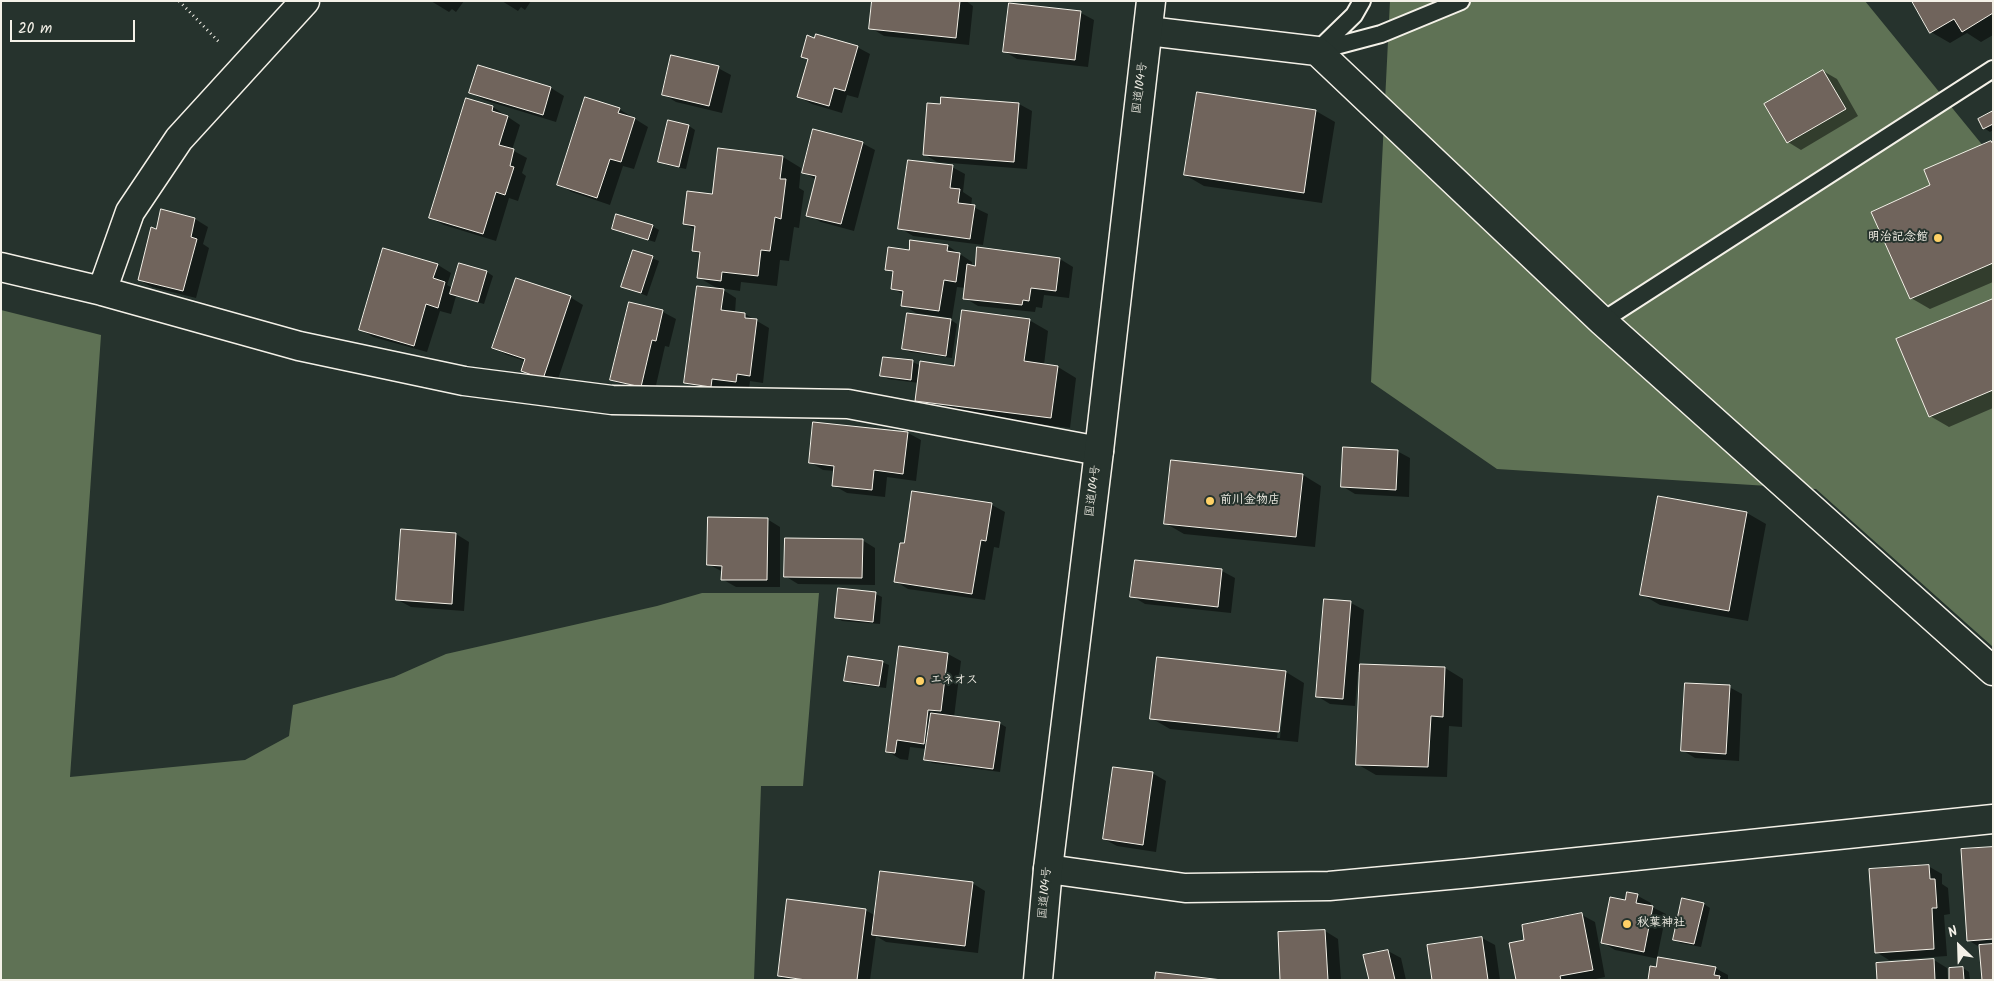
<!DOCTYPE html>
<html>
<head>
<meta charset="utf-8">
<style>
	body { margin:0 }
	#map { position:relative; width:1994px; height:981px; overflow:hidden; background:#26332d; font-family:Kalam,sans-serif }
	canvas { display:block }
	.frame { position:absolute; inset:0; border:2px solid #f4f1e8; pointer-events:none }
	.north { position:absolute; left:1934px; top:921px; width:50px; height:50px; -webkit-text-stroke:4px #26332d; paint-order:stroke; rotate:336deg; font-size:14px; font-weight:700; line-height:20px; text-align:center; color:#f4f1e8 }
	.north::after { content:''; display:block; margin:auto; width:18px; height:22px; background:#f4f1e8; clip-path:polygon(50% 0,100% 100%,50% 72%,0 100%) }
	.scale { position:absolute; left:10px; top:20px; width:125px; height:22px; box-sizing:border-box; border:2px solid #f4f1e8; border-top:0; padding-left:6px; font-size:15px; line-height:18px; white-space:nowrap; color:#f4f1e8; -webkit-text-stroke:4px #26332d; paint-order:stroke }
</style>
</head>
<body>
<div id="map">
<canvas width="1994" height="981"></canvas>
<div class="frame"></div>
<div class="north">N</div>
<div class="scale">20 m</div>
</div>
<script>
const ctx = document.querySelector('canvas').getContext('2d');
ctx.lineJoin = 'round';
function paint(path, color) { ctx.fillStyle = color; ctx.fill(path, 'evenodd'); }
function strokePath(path, color, width, dash) { ctx.strokeStyle = color; ctx.lineWidth = width; ctx.lineCap = dash ? 'butt' : 'round'; ctx.setLineDash(dash || []); ctx.stroke(path); }
function drawText(font, color, halo, rows, align = 'center') {
  ctx.font = font + ' Kalam,"Klee One",sans-serif'; ctx.lineWidth = 4; ctx.setLineDash([]); ctx.textBaseline = 'middle'; ctx.strokeStyle = halo; ctx.fillStyle = color; for (const [text, x, y, turn = 0] of rows) {
    ctx.save(); ctx.translate(x, y); ctx.rotate((+turn || 0) * Math.PI / 180); ctx.textAlign = isNaN(turn) ? turn : align; if (halo) ctx.strokeText(text, 0, 0); ctx.fillText(text, 0, 0); ctx.restore();
  }
}
paint(new Path2D(`
	M1390 1H1865L1993 158V647L1816 489 1497 469 1371 382Z
	M1 310 101 335 70 777 245 760 289 736 293 705 394 677 446 654 657 606 702 593H819L803 786H761L754 980H1Z`), '#5f7255');
paint(new Path2D(`
	M431 1H430H464L456 12 452 9 449 12Z
	M502 1H531L525 10 521 7 518 11Z
	M874 1H966L973 6 969 45 884 36 871 28Z
	M1913 1H1993V35L1981 42 1967 33 1950 43 1931 32Z
	M1081 13 1094 20 1088 67 1017 59 1004 51Z
	M857 47 870 54 858 98 847 95 842 113 812 104 799 97 809 60 802 57Z
	M718 68 731 75 722 113 676 102 663 94Z
	M1823 71 1837 79 1858 116 1801 150 1788 142Z
	M551 88 564 96 556 122 484 100 471 93Z
	M1198 93 1316 111 1335 122 1322 203 1204 186 1185 175Z
	M467 99 493 107 520 125 512 150 527 158 522 173 526 176 518 201 509 198 496 241 444 225 431 218Z
	M1019 104 1032 111 1027 169 937 162 924 154 941 105Z
	M619 109 648 127 634 169 623 166 610 205 572 192 559 185Z
	M1993 113V130L1990 132 1984 128Z
	M669 122 689 126 695 130 686 169 666 165 660 161Z
	M1991 142 1993 143V282L1930 309 1911 298 1932 186Z
	M862 143 875 150 854 231 821 222 808 215 817 180 803 172Z
	M783 157 801 168 799 188 804 191 799 228 794 227 789 261 780 260 777 286 741 282 740 291 720 288 736 298 735 313 745 314 769 328 763 383 750 381 749 389 725 386 724 393 698 390 685 382 720 290 698 277 701 255 693 251 696 230 684 224 713 196Z
	M952 167 965 174 963 192 972 198 971 206 988 214 983 245 913 236 900 228Z
	M162 211 195 219 208 227 203 244 209 248 196 298 152 287 139 280Z
	M652 226 659 230 655 242 620 232 613 229Z
	M948 246 972 262V266L976 267 978 249 1060 259 1073 267 1069 298 1044 295 1042 308 1036 307 1035 312 978 306 965 298 966 288 957 287 952 318 916 313 903 305 904 295 892 288 894 274 886 269 910 251Z
	M384 249 438 265 451 273 447 285 453 288 487 272 493 276 484 304 456 296 451 314 440 311 427 352 373 337 360 329Z
	M652 258 659 261 647 296 623 286Z
	M570 297 583 305 556 385 535 378 522 371 525 361 507 355 494 348Z
	M1993 300V408L1949 427 1930 416Z
	M663 312 676 319 669 347 665 346 654 394 625 387 612 380Z
	M908 315 951 320 957 324 952 358 910 352 904 349Z
	M1029 320 1048 331 1044 365 1058 367 1076 378 1070 428 935 411 916 400 919 383 888 379 882 375 884 358 913 362 921 366 956 367Z
	M908 433 921 440 916 481 887 477 885 497 847 493 833 485 835 471 823 470 810 462Z
	M1397 451 1410 458 1409 497 1355 494 1342 486Z
	M1303 475 1321 486 1315 547 1184 534 1165 523Z
	M1659 497 1747 513 1766 524 1748 621 1660 605 1641 594Z
	M992 505 1005 512 999 548 994 547 985 600 908 589 895 581Z
	M767 519 780 527V587H736L722 579 723 572 708 564Z
	M402 531 456 534 469 542 464 611 411 607 398 600Z
	M862 540 875 548V585L798 584 785 576Z
	M1136 561 1222 571 1235 578 1231 613 1145 604 1132 596Z
	M876 594 882 597 880 624 842 621 836 617Z
	M1351 603 1364 610 1359 665 1445 668 1463 679 1462 727 1449 726 1447 777 1376 775 1357 764 1361 672H1358L1355 706 1330 704 1317 696Z
	M948 654 961 661 954 717 999 723 1006 727 1000 772 932 763 926 759 927 749 910 747 908 760 900 759 887 751Z
	M882 662 889 665 886 688 852 684 846 680Z
	M1286 672 1304 683 1298 742 1170 729 1151 718ZM1284 679H1286L1280 738H1277Z
	M1729 687 1742 694 1739 761 1695 758 1682 750Z
	M1152 773 1166 781 1156 852 1117 846 1104 839Z
	M1993 848V980L1981 948 1968 940Z
	M1928 866 1942 874V884L1948 888 1950 914 1944 915 1947 956 1889 960 1876 952Z
	M972 883 985 891 978 953 886 942 876 936 870 980H786L779 976 865 910 876 916Z
	M1638 896 1651 903 1650 906 1666 914 1657 958 1715 968 1728 975V980H1649L1658 969 1659 959 1615 950 1602 942 1626 901Z
	M1683 900 1704 904 1710 908 1701 947 1680 943 1674 939Z
	M1582 915 1595 922 1605 977 1591 980H1517L1526 941Z
	M1325 931 1338 939 1341 980H1281L1279 933Z
	M1482 938 1495 945 1500 980H1434Z
	M1388 951 1401 958 1406 980H1370Z
	M1934 960 1947 968 1948 980H1878Z
	M1963 968 1969 972 1970 980H1951Z`), '#0007');
const building = new Path2D(`
	M872 1H960L956 38 869 29Z
	M1912 1H1993V13L1962 32 1954 19 1930 33Z
	M1009 3 1081 11 1075 60 1003 52Z
	M816 34 858 46 845 91 834 88 829 106 797 97 808 59 801 57 807 35 814 38Z
	M671 55 719 66 709 106 662 95Z
	M478 65 551 87 543 115 469 93Z
	M1823 70 1846 109 1787 143 1764 104Z
	M1197 92 1316 110 1304 193 1184 175Z
	M585 97 620 108 618 113 635 118 621 162 610 159 597 198 557 185Z
	M941 97 1019 103 1014 162 923 155 927 103 940 104Z
	M466 98 493 106 492 111 508 116 499 145 514 149 510 166 514 167 505 195 496 192 483 234 429 218Z
	M1993 111V124L1983 129 1978 119Z
	M668 120 689 125 679 167 658 162Z
	M813 129 863 142 841 224 806 216 816 176 802 173Z
	M1991 141 1993 144V263L1910 299 1871 212 1930 185 1924 170Z
	M718 148 783 156 780 179H786L781 219 775 217 770 251 761 250 758 276 722 272 721 281 697 278 700 252 692 251 695 226 683 224 687 191 712 194Z
	M908 160 953 165 950 188 960 189 958 203 975 205 970 239 898 229Z
	M161 209 195 218 191 237 197 239 183 291 138 280 151 227 156 229Z
	M616 214 653 225 648 240 612 229Z
	M910 240 948 245 947 251 960 253 956 282 944 280 939 311 901 306 903 291 891 289 893 271 885 270 888 247 909 250Z
	M977 247 1060 258 1056 291 1031 288 1029 301 1023 300 1022 305 963 299 967 264 975 266Z
	M383 248 438 264 433 278 445 282 438 308 426 304 414 346 359 330Z
	M633 250 653 256 641 293 621 287Z
	M459 263 487 271 478 302 450 294Z
	M516 278 571 296 543 379 521 371 525 359 492 348Z
	M697 286 724 289 721 310 745 313V318L757 319 750 376 737 374 736 382 712 379 711 387 684 383Z
	M1993 299V390L1929 417 1896 339Z
	M629 302 663 310 656 341 652 340 641 387 610 380Z
	M962 310 1030 319 1024 361 1058 366 1051 418 915 401 920 361 954 366Z
	M907 313 951 319 946 356 902 349Z
	M883 357 913 360 911 380 880 376Z
	M813 422 908 432 903 474 874 470 872 490 832 486 834 466 809 463Z
	M1343 447 1398 450 1396 490 1341 487Z
	M1171 460 1303 474 1296 537 1164 524Z
	M912 491 992 503 986 541 981 540 972 594 894 582 900 543H904Z
	M1658 496 1747 512 1729 611 1640 595Z
	M708 517 768 518 767 580H721L722 566 707 565Z
	M401 529 456 533 452 604 396 600Z
	M785 538 863 539 862 578 784 577Z
	M1135 560 1222 569 1218 607 1130 597Z
	M838 588 876 592 873 622 835 618Z
	M1324 599 1351 601 1343 699 1316 697Z
	M899 646 948 653 941 711 928 710 924 744 897 740 895 753 886 752Z
	M848 656 883 661 879 686 844 681Z
	M1157 657 1286 671 1279 732 1150 719Z
	M1360 664 1445 667 1443 717 1431 716 1428 767 1356 765Z
	M1685 683 1730 685 1726 754 1681 751Z
	M931 713 1000 722 993 769 924 760Z
	M1113 767 1153 772 1143 845 1103 839Z
	M1993 847V939L1967 941 1961 849Z
	M1929 865 1930 879H1935L1937 908H1932L1934 949 1875 953 1869 869Z
	M880 871 973 882 965 946 872 935Z
	M1627 892 1638 894 1636 903 1653 906 1644 952 1601 943 1610 897 1625 900Z
	M1682 898 1704 903 1694 944 1673 940Z
	M787 899 866 909 857 980H806L778 976Z
	M1582 913 1593 970 1560 976 1561 980H1516L1509 943 1524 940 1522 925Z
	M1325 930 1328 980H1280L1278 932Z
	M1482 937 1488 980H1432L1427 945Z
	M1993 944V980H1982L1979 945Z
	M1388 950 1395 980H1369L1363 955Z
	M1658 957 1716 967 1714 975 1720 976 1719 980H1648L1650 966 1656 967Z
	M1934 959 1935 980H1877L1876 963Z
	M1963 967 1964 980H1949V968Z
	M1156 972 1222 980H1155Z`);
paint(building, '#70645c');
strokePath(building, '#f4f1e8', 1);
const service = new Path2D(`
	M1362 1 1354 15 1317 51 1381 34 1461 1
	M1602 321 1993 69`);
const minor = new Path2D(`
	M1148 31 1317 51 1602 321 1993 671
	M1 267 102 291 299 346 464 381 612 400 848 404 1099 451
	M102 291 130 212 179 139 305 1
	M1048 869 1185 888 1329 886 1471 873 1993 819`);
const trunk = new Path2D(`
	M1038 980 1048 869 1099 451 1151 1`);
strokePath(service, '#f4f1e8', 20);
strokePath(minor, '#f4f1e8', 31);
strokePath(trunk, '#f4f1e8', 31);
strokePath(new Path2D(`
	M179 1 219 42`), '#f4f1e8', 3, [1, 4]);
strokePath(service, '#26332d', 16);
strokePath(minor, '#26332d', 28);
strokePath(trunk, '#26332d', 28);
for (const [x, y, r, color] of [
	[1938,238,5,"#ffd166"],
	[1210,501,5,"#ffd166"],
	[920,681,5,"#ffd166"],
	[1627,924,5,"#ffd166"]
]) { const dot = new Path2D(); dot.arc(x, y, r, 0, 2 * Math.PI); ctx.fillStyle = color; ctx.fill(dot); strokePath(dot, '#26332d', 2); }
drawText('12px', '#f4f1e8', '#26332d', [
	["国道104号",1141,88,-83],
	["国道104号",1094,491,-83],
	["国道104号",1046,893,-85]
]);
drawText('bold 12px', '#f4f1e8', '#26332d', [
	["明治記念館",1928,238,"right"],
	["前川金物店",1220,501],
	["エネオス",930,681],
	["秋葉神社",1637,924]
], 'left');
</script>
</body>
</html>
